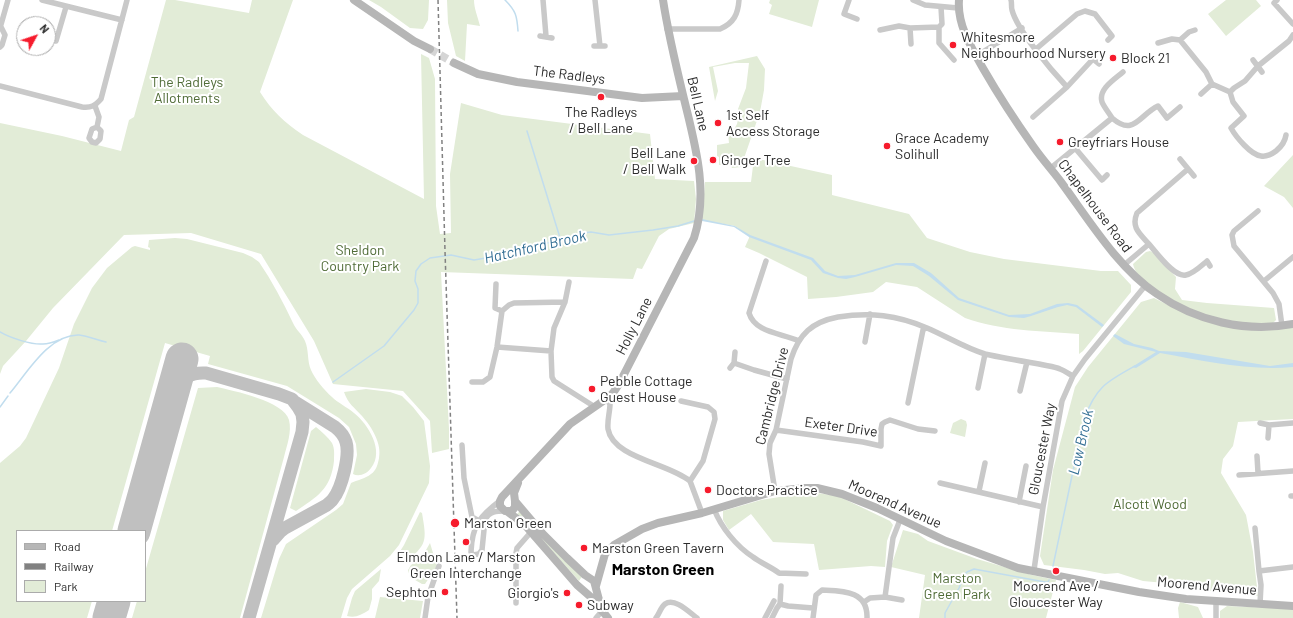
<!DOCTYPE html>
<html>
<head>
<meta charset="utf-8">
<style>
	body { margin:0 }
	#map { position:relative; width:1293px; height:618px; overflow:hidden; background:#fff; font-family:Barlow,sans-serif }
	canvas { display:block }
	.legend { position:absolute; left:16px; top:530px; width:130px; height:72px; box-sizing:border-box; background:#fff; border:1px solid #ababab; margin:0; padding:5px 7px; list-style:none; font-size:12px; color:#2c2c2c }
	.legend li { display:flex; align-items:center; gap:8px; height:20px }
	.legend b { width:20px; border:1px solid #ababab }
	.north { position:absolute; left:16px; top:16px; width:40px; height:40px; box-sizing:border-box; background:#fff; border:1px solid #ababab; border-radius:50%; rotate:50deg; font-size:11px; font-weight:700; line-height:16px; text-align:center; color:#2c2c2c }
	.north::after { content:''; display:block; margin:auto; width:14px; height:18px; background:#f61b2c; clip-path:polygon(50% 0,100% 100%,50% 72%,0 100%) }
</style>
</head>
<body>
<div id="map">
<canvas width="1293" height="618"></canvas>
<ul class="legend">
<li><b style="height:5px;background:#b6b6b6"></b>Road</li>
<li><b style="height:5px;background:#818181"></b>Railway</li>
<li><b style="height:11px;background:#e2ecd7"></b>Park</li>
</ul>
<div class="north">N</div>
</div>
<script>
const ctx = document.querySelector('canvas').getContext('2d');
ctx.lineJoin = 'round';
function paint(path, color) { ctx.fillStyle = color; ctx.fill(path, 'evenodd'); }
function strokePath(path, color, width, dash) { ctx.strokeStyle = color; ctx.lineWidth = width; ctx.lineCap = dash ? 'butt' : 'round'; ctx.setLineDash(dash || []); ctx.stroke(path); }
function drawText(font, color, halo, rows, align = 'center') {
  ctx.font = font + ' Barlow,sans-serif'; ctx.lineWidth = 4; ctx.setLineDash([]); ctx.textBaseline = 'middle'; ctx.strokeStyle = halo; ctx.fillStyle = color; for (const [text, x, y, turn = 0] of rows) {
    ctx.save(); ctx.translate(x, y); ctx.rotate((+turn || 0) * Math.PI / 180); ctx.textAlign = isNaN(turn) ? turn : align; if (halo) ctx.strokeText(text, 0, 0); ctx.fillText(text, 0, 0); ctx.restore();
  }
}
paint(new Path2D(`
	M166 0H175L249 13 252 0H293L260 92C272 111 284 122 303 135L424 199 421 54 429 58 435 79 436 206 440 234 451 233 450 174 461 103 502 115 650 134 655 179 694 181 696 199 694 223 669 229 659 236 642 269 637 268 633 279 441 272 449 429V449L432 453 430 421 403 391 333 384 314 341 261 254 191 233 124 235 53 308 26 341 3 366 0 374V123L62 136 121 151 129 120 134 117Z
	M369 0H429L428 20 423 29 410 28 381 7Z
	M447 0H474C474 9 478 17 480 26L467 24 465 61 456 56 448 23Z
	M770 0H819L812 27 769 14 772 5 769 3Z
	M1226 0H1256L1261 6 1226 36 1208 14Z
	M757 56 765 69 764 90 760 112 741 167 732 168 730 164 719 165V157L717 156V145L729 143 728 133H732L737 124 739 115 738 109 746 88 749 63H735L713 67 718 91 715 101 709 67Z
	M1293 155V208L1284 197 1264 186Z
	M754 158 832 175V195L909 214 927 238 970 252 1004 259 1101 271H1118L1131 285V292L1083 351 1079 354V334C1041 331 1001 331 965 318L917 287 886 282 873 292 836 297 808 299 807 277 759 253 745 247 749 238V236L735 226 702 220 705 182H751Z
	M175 238 187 239 243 253 252 257 259 262C272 281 283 302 293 323 296 330 302 334 305 341 309 350 307 361 311 370 315 379 324 390 332 397 338 403 347 407 354 413 368 424 385 451 371 468 367 474 359 477 353 474L357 455 356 444 349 427 339 418 287 386 208 364 210 356 165 343 112 531H17V601H92L87 618H0V463L20 446 26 438 59 368 74 324 92 288 107 268 132 247 135 246 150 250V248L148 247 149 240Z
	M1150 251 1154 253 1176 277 1175 289 1182 300 1207 303 1274 308 1276 320 1273 323C1258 323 1242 324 1227 321 1202 316 1138 290 1133 264L1146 252Z
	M1154 298 1182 312 1216 324 1293 326V419L1238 422 1233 446 1223 459 1221 473 1246 515 1253 552 1258 596 1230 591H1200L1176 584 1143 581 1118 573 1105 574 1084 570 1044 565 1040 556 1053 470 1075 387 1088 367 1141 302Z
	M217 387C234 391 284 401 289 420 292 432 287 445 284 457L240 618H132L137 601H145V572L198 388Z
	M366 389 390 392 402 396 413 407 424 421 430 466 429 483 399 545 390 556 352 589 347 598 341 618H261L279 559 286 544 336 510 343 504 351 483C357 480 365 479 371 474 376 471 378 464 379 458 382 444 372 427 362 416 354 407 348 404 344 392Z
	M961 419 966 421 967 425 965 437 950 433 953 423Z
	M316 427C322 432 328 437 332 443 335 449 334 455 334 461 331 489 317 497 296 511L290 508 311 431Z
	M810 492 838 496 890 521 893 525 887 541 885 567 871 566 819 570 814 544 773 542 751 514 729 530 723 520V511L761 500Z
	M520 511 583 575 579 581 522 517 517 514Z
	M420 512 422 513C427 542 427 544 405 563L397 556 404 545Z
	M903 530 918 534 928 541 977 559 1032 575 1056 580 1046 618H919L925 575 891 567Z
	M430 543 437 566 425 584H422L410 577 408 570 411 565 422 557Z
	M381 569 379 581 372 589V599L369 610C361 615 356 618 347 616L352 598 355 591Z
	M380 597 423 601 420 618H375Z
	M1180 602 1198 607 1203 618H1179L1178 608Z
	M1227 606 1293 609V618H1220V611Z`), '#e2ecd7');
paint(new Path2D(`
	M702 219 735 226 750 235 813 258 825 271 838 276 855 275 896 263H914L931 273 959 298 1009 315 1030 314 1057 304 1068 303 1077 305 1104 325 1102 327 1076 307 1067 305 1058 307 1031 316 1024 318 1009 317 958 300 929 276 913 266 896 265 855 277 846 279 838 278 823 273 811 260 749 237 734 227 702 221Z
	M1115 334 1134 344 1152 348 1159 351 1186 352 1270 366 1293 363V367C1248 371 1205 361 1160 353L1136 368 1132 367 1156 352 1124 344 1113 336Z`), '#c1ddee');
strokePath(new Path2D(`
	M505 0C516 11 517 16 518 31
	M527 131 561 241
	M0 332C10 338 32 345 43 344 48 344 54 342 59 340
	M333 382 384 346 414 310 418 303V289L415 281 416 271 421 264 430 258 451 255 474 260 522 252 547 243 570 239 583 233 591 232 609 235 653 230 678 226 694 221
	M10 393C27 373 49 334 79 335 88 336 97 340 106 342
	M0 407 8 396
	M1053 566 1084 419C1096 387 1106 382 1135 366
	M945 618V613L959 588 964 575 967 572 974 569 1045 582H1048L1049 580`), '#c1ddee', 1.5);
strokePath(new Path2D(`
	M174 389C182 377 192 372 206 373L279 394 292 399 298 407 302 414 303 422 302 432 249 618
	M273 540 280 532 285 528 327 505C329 503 332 501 333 499 342 488 350 455 346 442 344 435 340 431 335 427L295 402`), '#c0c0c0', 13);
strokePath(new Path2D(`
	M134 531 182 359
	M109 618 114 601`), '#c0c0c0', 33);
strokePath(new Path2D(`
	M430 49 454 63`), '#d5d5d5', 8, [8, 4]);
strokePath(new Path2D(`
	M42 0 122 20
	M543 0 546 36
	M595 0 600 46
	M849 0 844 14 857 19
	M913 0 925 5 958 8
	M1011 0C1012 3 1011 7 1012 10 1017 30 1052 71 1067 87
	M1277 0 1274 3 1293 24
	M941 7 942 24 939 27V43L954 60
	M0 28 8 0
	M667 29H720C734 23 738 14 739 0
	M880 30 899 26 910 28
	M1195 30 1189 32 1180 40 1206 72 1212 84 1230 92
	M540 36 552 38
	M56 41 66 7
	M1158 43 1172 39 1180 40
	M911 44 910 28 939 27
	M594 46H605
	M0 47 2 45 5 35 1 27
	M1036 49 1077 14 1085 11 1095 14 1112 36 1108 40
	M976 56 1022 28
	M1253 60 1262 72
	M0 86 82 107C91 108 95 106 101 99L127 0
	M1201 94 1212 84
	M95 106 99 117 97 127 101 131 100 139 96 143 92 142 89 138 92 129 97 127
	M1033 117 1067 87 1093 59 1099 64
	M1112 118C1134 137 1139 115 1158 106L1167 118 1180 107
	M1286 135C1285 142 1281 147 1276 151 1272 154 1267 157 1261 156 1251 155 1236 137 1231 128L1244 116 1233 102 1230 92 1234 88 1245 81 1258 66 1289 41 1293 35
	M1075 148 1102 180 1107 175
	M1180 159 1194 176
	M1051 168 1112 118C1109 113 1104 107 1102 102 1098 89 1115 79 1123 72
	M1258 211 1234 231 1232 235 1234 246 1273 293 1279 304 1282 326
	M1149 244C1139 233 1131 227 1137 213L1188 169
	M766 261 749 313C755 333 782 333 799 341
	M1124 265 1149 244C1156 252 1174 278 1186 275 1193 274 1201 266 1207 261L1210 266
	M1264 281 1293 257
	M569 282 565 302 554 328 551 351 552 377 554 381 595 407
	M496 284 495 308 502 311
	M865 342 870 314
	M497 347 551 351
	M734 363 754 370 787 379
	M730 368 734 363 735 352
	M472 382H483L490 377 497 347 502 311 509 305 514 303 565 302
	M978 388 985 354
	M1020 391 1027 362
	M606 399 610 404C610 412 607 420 608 429 613 458 668 463 690 481L702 513
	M681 401 708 407 714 412 715 419 703 461 690 481
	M908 403 923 330 926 328
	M1260 423 1269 425 1293 423
	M776 430 863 442 881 446V429L882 424 885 422 890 420 918 429 935 431
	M1268 438 1269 425
	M462 445 464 478 472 517 479 521
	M1257 456 1258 473
	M1239 475 1293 471
	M940 483 1043 507
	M775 491 769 454 770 443 776 430 791 359C799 334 812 322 838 317 870 312 897 315 927 328 946 336 965 348 985 354 1003 358 1021 361 1039 364 1046 366 1054 366 1060 369 1065 371 1069 374 1073 376
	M979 491 985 463
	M1291 496H1293
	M501 500C480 516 472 525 471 552L473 555 479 554 482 550 485 520C489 511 497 511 505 511
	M1019 502 1026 466
	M714 509C721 527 736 546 753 557 761 563 771 567 779 573
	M1255 528 1259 571
	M1034 570 1043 507 1062 401 1073 376 1085 359 1145 286
	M779 573 806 574
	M885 597 902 600
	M864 602 870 598 885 597 893 538 900 520
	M1216 602V618
	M516 603V553L517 548 531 532
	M780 604 788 606 813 608
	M1260 604 1261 585 1259 571 1293 567
	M425 618 428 597 439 566
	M596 618 602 611
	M656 618C659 614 661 607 665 604 675 597 690 613 697 618
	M765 618 774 601
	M772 618 777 608 780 604 781 586
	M813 618 816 595 822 590C842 591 868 590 867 618`), '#c9c9c9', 5.5);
strokePath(new Path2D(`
	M354 0 414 41 430 49
	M959 0C957 25 972 49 984 70 999 96 1016 122 1033 146 1042 159 1052 170 1061 182 1089 220 1118 268 1157 294 1196 321 1246 333 1293 324
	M454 63 478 74 517 82 642 98 683 96
	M518 483 514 493 515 501 543 534 567 558 585 575 594 581 602 611
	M515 501V507L512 511H505L500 506V501L502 497 570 424 606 399 613 393 619 384 694 238C709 192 695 144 684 99 676 66 668 33 663 0
	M508 512 524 524 577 585 592 598 608 618
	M596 586 605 554 614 545 642 529 658 523 702 513 775 491 805 488H817L842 494 877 508 946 541 1018 568 1139 592 1186 599 1293 606`), '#b6b6b6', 8);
strokePath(new Path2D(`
	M438 0 445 251 457 618`), '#818181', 1.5, [4, 3]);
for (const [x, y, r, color] of [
	[953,45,4,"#f61b2c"],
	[1113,58,4,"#f61b2c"],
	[601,97,4,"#f61b2c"],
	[718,123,4,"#f61b2c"],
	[1060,142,4,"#f61b2c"],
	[887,146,4,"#f61b2c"],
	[713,160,4,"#f61b2c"],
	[694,161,4,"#f61b2c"],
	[592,389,4,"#f61b2c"],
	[708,490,4,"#f61b2c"],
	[455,523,5,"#f61b2c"],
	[466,542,4,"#f61b2c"],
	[584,548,4,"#f61b2c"],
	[1056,571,4,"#f61b2c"],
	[445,592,4,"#f61b2c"],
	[567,593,4,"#f61b2c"],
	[579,605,4,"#f61b2c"]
]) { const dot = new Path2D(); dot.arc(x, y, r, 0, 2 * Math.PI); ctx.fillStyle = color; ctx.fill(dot); strokePath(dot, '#fff', 1.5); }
drawText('14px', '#2c2c2c', '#fff', [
	["Whitesmore",961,37],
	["Neighbourhood Nursery",961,53],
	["Block 21",1121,58],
	["The Radleys",601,112,"center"],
	["/ Bell Lane",601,128,"center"],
	["1st Self",726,115],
	["Access Storage",726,131],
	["Grace Academy",895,138],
	["Solihull",895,154],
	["Greyfriars House",1068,142],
	["Bell Lane",686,153,"right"],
	["/ Bell Walk",686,169,"right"],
	["Ginger Tree",721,160],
	["Pebble Cottage",600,381],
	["Guest House",600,397],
	["Doctors Practice",716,490],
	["Marston Green",464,523],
	["Marston Green Tavern",592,548],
	["Elmdon Lane / Marston",466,557,"center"],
	["Green Interchange",466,573,"center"],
	["Moorend Ave /",1056,586,"center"],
	["Gloucester Way",1056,602,"center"],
	["Sephton",437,592,"right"],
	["Giorgio's",559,593,"right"],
	["Subway",587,605]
], 'left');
drawText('14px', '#2c2c2c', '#fff', [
	["The Radleys",569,75,7],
	["Bell Lane",698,104,77],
	["Chapelhouse Road",1095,206,53],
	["Holly Lane",634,326,-63],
	["Cambridge Drive",772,396,-76],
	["Exeter Drive",841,427,8],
	["Gloucester Way",1042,449,-79],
	["Moorend Avenue",895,504,24],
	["Moorend Avenue",1207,586,5]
]);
drawText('14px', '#4f6b36', '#fff', [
	["The Radleys",187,82],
	["Allotments",187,98],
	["Sheldon",360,250],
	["Country Park",360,266],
	["Alcott Wood",1150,504],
	["Marston",957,578],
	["Green Park",957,594]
]);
drawText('italic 15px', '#336f95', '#fff', [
	["Hatchford Brook",535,247,-13],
	["Low Brook",1081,442,-77]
]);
drawText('bold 16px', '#000', '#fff', [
	["Marston Green",663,570]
]);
</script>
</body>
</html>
